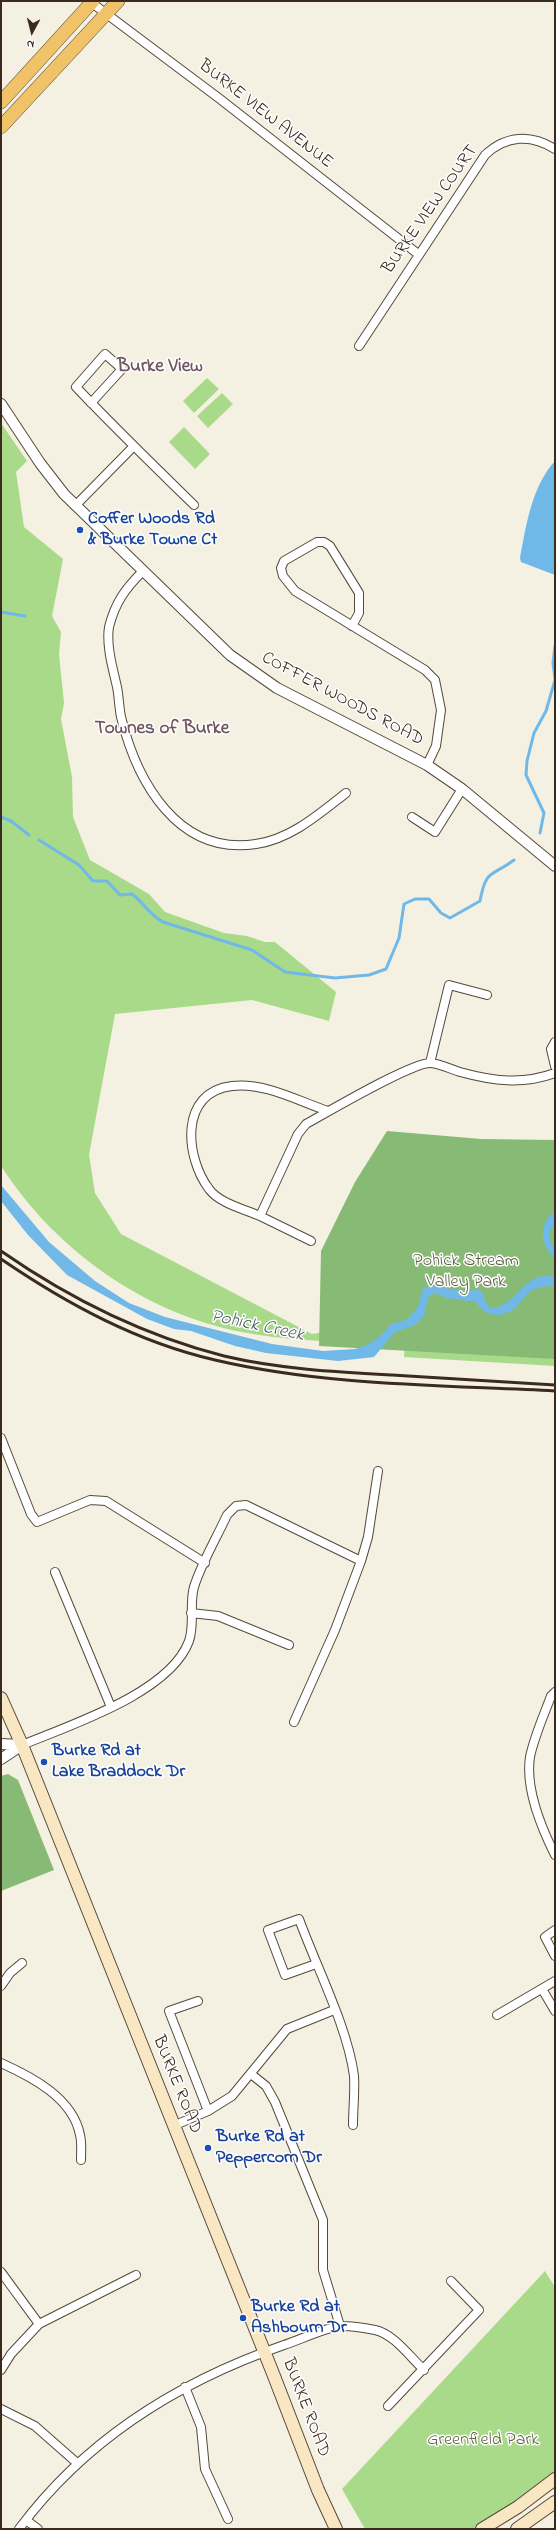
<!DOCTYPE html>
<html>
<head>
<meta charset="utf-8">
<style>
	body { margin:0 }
	#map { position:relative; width:556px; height:2530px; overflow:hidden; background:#f5f1e2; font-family:"Indie Flower",sans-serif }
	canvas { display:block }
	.frame { position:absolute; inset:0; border:2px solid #3b2a1e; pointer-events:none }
	.north { position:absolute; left:12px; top:12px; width:40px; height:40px; -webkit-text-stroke:3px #fff; paint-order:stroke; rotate:187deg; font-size:11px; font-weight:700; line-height:16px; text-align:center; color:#3b2a1e }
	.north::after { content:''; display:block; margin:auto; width:14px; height:18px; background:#3b2a1e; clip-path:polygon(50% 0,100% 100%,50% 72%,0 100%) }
</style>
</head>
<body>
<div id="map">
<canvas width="556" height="2530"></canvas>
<div class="frame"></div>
<div class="north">N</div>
</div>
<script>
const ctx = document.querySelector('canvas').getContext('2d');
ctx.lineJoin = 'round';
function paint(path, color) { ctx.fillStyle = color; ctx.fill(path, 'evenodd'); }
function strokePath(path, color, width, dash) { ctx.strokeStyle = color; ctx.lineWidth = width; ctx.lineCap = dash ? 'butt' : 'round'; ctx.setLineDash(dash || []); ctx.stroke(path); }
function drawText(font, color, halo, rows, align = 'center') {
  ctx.font = font + ' "Indie Flower",sans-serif'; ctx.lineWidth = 3; ctx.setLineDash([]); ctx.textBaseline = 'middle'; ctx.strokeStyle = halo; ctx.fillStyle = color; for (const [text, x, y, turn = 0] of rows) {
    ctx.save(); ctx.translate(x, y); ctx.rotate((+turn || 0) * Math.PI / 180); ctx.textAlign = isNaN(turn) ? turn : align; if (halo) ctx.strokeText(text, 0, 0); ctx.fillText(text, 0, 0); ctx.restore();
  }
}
paint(new Path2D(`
	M207 378 219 389 194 413 183 401Z
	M222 393 233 404 208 428 197 416Z
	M1 423 27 461 16 472 24 527 63 559 52 616 61 632 59 654 64 703 61 719 72 777 73 817 90 860 149 894 165 912 224 933 247 936 265 942H275L336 992 329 1021 252 1000 115 1014 89 1155 95 1193 121 1234 312 1334 354 1327 555 1180V1366L404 1357 405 1344C354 1342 303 1342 253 1334 151 1318 57 1253 1 1166Z
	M184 427 210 454 195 469 169 442Z
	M545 2271 555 2287V2474L477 2529H365L342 2489Z`), '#a9da89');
paint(new Path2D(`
	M387 1131 481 1139 555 1140V1359L319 1346 321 1251 355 1182Z
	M8 1774 18 1780 54 1870 1 1891V1776Z`), '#86ba75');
paint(new Path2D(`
	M555 461V575L521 562 520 558C526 525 532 486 555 461Z
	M1 1185 49 1242 95 1281 129 1303 165 1317 272 1344 323 1351 355 1349 367 1345 379 1337 391 1324 406 1320 418 1307 423 1288C443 1282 460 1297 477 1289L482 1292 488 1307C505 1313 520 1286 534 1279 541 1275 547 1276 555 1277V1286C546 1286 538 1287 531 1291 523 1296 519 1307 511 1311 499 1318 482 1315 476 1302L446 1298 436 1293 428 1297 424 1317 415 1325 395 1332 374 1357 338 1361 266 1353 235 1346 191 1331 174 1329 147 1319 67 1275 28 1235 1 1201Z
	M555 1212V1224C543 1236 555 1244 555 1258 541 1247 537 1222 555 1212Z`), '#70b8e8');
strokePath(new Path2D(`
	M1 612 25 616
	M555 646 553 663 555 679
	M1 817 11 821 29 835
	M540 833 544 813 526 775 527 761 534 733 546 711 555 680
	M39 840 79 865 93 881H107L120 895 132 894C144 903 150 915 163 922L252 950 285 972 335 978 369 975 386 969 399 938 404 904 415 899H429L441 913 450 918 480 901C486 868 492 877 514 860`), '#70b8e8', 3);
const minor = new Path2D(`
	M92 3 220 99 418 254
	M359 346 485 155C506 135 531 134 555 149
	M91 403 122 369 105 354 76 387C114 427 154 466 194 505
	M75 506 133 447
	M142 572C125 589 115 603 109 627 106 646 113 669 117 687 119 697 119 707 121 717 137 782 178 856 256 844 291 839 319 814 346 793
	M352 626 359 613V593L330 546 324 542H317L284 561 281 568 283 576 295 591 425 670 435 680 441 710 436 746 427 765
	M412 817 435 832 462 789
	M555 1042 551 1049 555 1066
	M430 1063 449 985 487 995
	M328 1111C298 1101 264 1082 232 1086 179 1092 185 1157 209 1189 219 1203 244 1209 260 1216L298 1134 306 1124C326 1113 412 1062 431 1063 440 1064 451 1069 460 1072 493 1081 522 1085 555 1073
	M260 1216 311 1241
	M1 1438 31 1514 37 1522 90 1500 106 1501 205 1563
	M55 1572 111 1707
	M191 1613 218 1616 289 1645
	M555 1692 551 1696C544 1715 534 1737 530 1757 525 1789 541 1827 555 1855
	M294 1722 335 1630 361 1561 368 1537 378 1471
	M22 1745C70 1725 170 1693 189 1641 195 1624 189 1604 194 1587 201 1564 217 1537 227 1515L236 1506 246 1505 361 1561
	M555 1930 545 1937 555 1956
	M316 1964 285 1975 268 1930 299 1919C316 1966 348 2028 354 2076 355 2092 353 2109 353 2125
	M1 1986 10 1973 22 1963
	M542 1989 555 2011
	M198 2001 169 2011 208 2111
	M497 2015 555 1981
	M1 2063C32 2077 73 2098 80 2135 82 2143 81 2152 81 2160
	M251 2074 266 2086 275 2102 323 2220V2270L340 2326
	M173 2126 208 2111 232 2096 287 2029 334 2010
	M1 2272 39 2324
	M1 2370 11 2354 39 2324 136 2275
	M185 2387 201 2427 205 2469 228 2519
	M388 2406 479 2310 451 2281
	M1 2409 35 2426 77 2463
	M26 2520 38 2529
	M19 2529C85 2440 180 2381 284 2345 297 2341 329 2326 342 2326 352 2326 365 2328 375 2330 394 2334 410 2357 424 2370`);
const tertiary = new Path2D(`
	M1 404 40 463 64 494 230 655 277 688 427 765 462 789 555 866
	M1 1744 22 1745
	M1 1759 22 1745`);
const secondary = new Path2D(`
	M1 1698 22 1745 274 2376 318 2490 336 2529
	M482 2529 518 2507 555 2479
	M517 2529 555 2502`);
const primary = new Path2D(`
	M1 102 93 1
	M1 127 118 1`);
strokePath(minor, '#57483b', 10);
strokePath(tertiary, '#57483b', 12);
strokePath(secondary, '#57483b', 14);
strokePath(primary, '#57483b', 14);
strokePath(minor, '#fff', 8);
strokePath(tertiary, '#fff', 10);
strokePath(secondary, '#f9e7c3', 12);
strokePath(primary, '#f0c369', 13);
strokePath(new Path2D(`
	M1 1251C70 1299 142 1335 224 1356 279 1369 336 1372 392 1375 446 1378 501 1382 555 1385
	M1 1259C67 1304 137 1342 215 1360 326 1386 442 1385 555 1391`), '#3b2a1e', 3);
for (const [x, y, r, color] of [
	[80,530,4,"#1a4fb4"],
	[44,1762,4,"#1a4fb4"],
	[208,2148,4,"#1a4fb4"],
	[243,2318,4,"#1a4fb4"]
]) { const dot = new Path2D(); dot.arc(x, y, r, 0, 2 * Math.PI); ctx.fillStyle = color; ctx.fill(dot); strokePath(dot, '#fff', 1.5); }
drawText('18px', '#3b2a1e', '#fff', [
	["BURKE VIEW AVENUE",265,115,38],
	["BURKE VIEW COURT",431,210,-55],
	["COFFER WOODS ROAD",342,700,28],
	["BURKE ROAD",176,2085,68],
	["BURKE ROAD",305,2408,69]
]);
drawText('bold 18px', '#164399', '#fff', [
	["Coffer Woods Rd",88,520],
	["& Burke Towne Ct",88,541],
	["Burke Rd at",52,1752],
	["Lake Braddock Dr",52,1773],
	["Burke Rd at",216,2138],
	["Peppercorn Dr",216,2159],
	["Burke Rd at",251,2308],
	["Ashbourn Dr",251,2329]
], 'left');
drawText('18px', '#5c5f3e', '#fff', [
	["Pohick Stream",466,1262],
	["Valley Park",466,1283],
	["Greenfield Park",483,2441]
]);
drawText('bold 19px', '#72565f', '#fff', [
	["Burke View",160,368],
	["Townes of Burke",162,730]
]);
drawText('italic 19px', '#4e5c65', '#fff', [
	["Pohick Creek",257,1327,12]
]);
</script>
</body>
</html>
